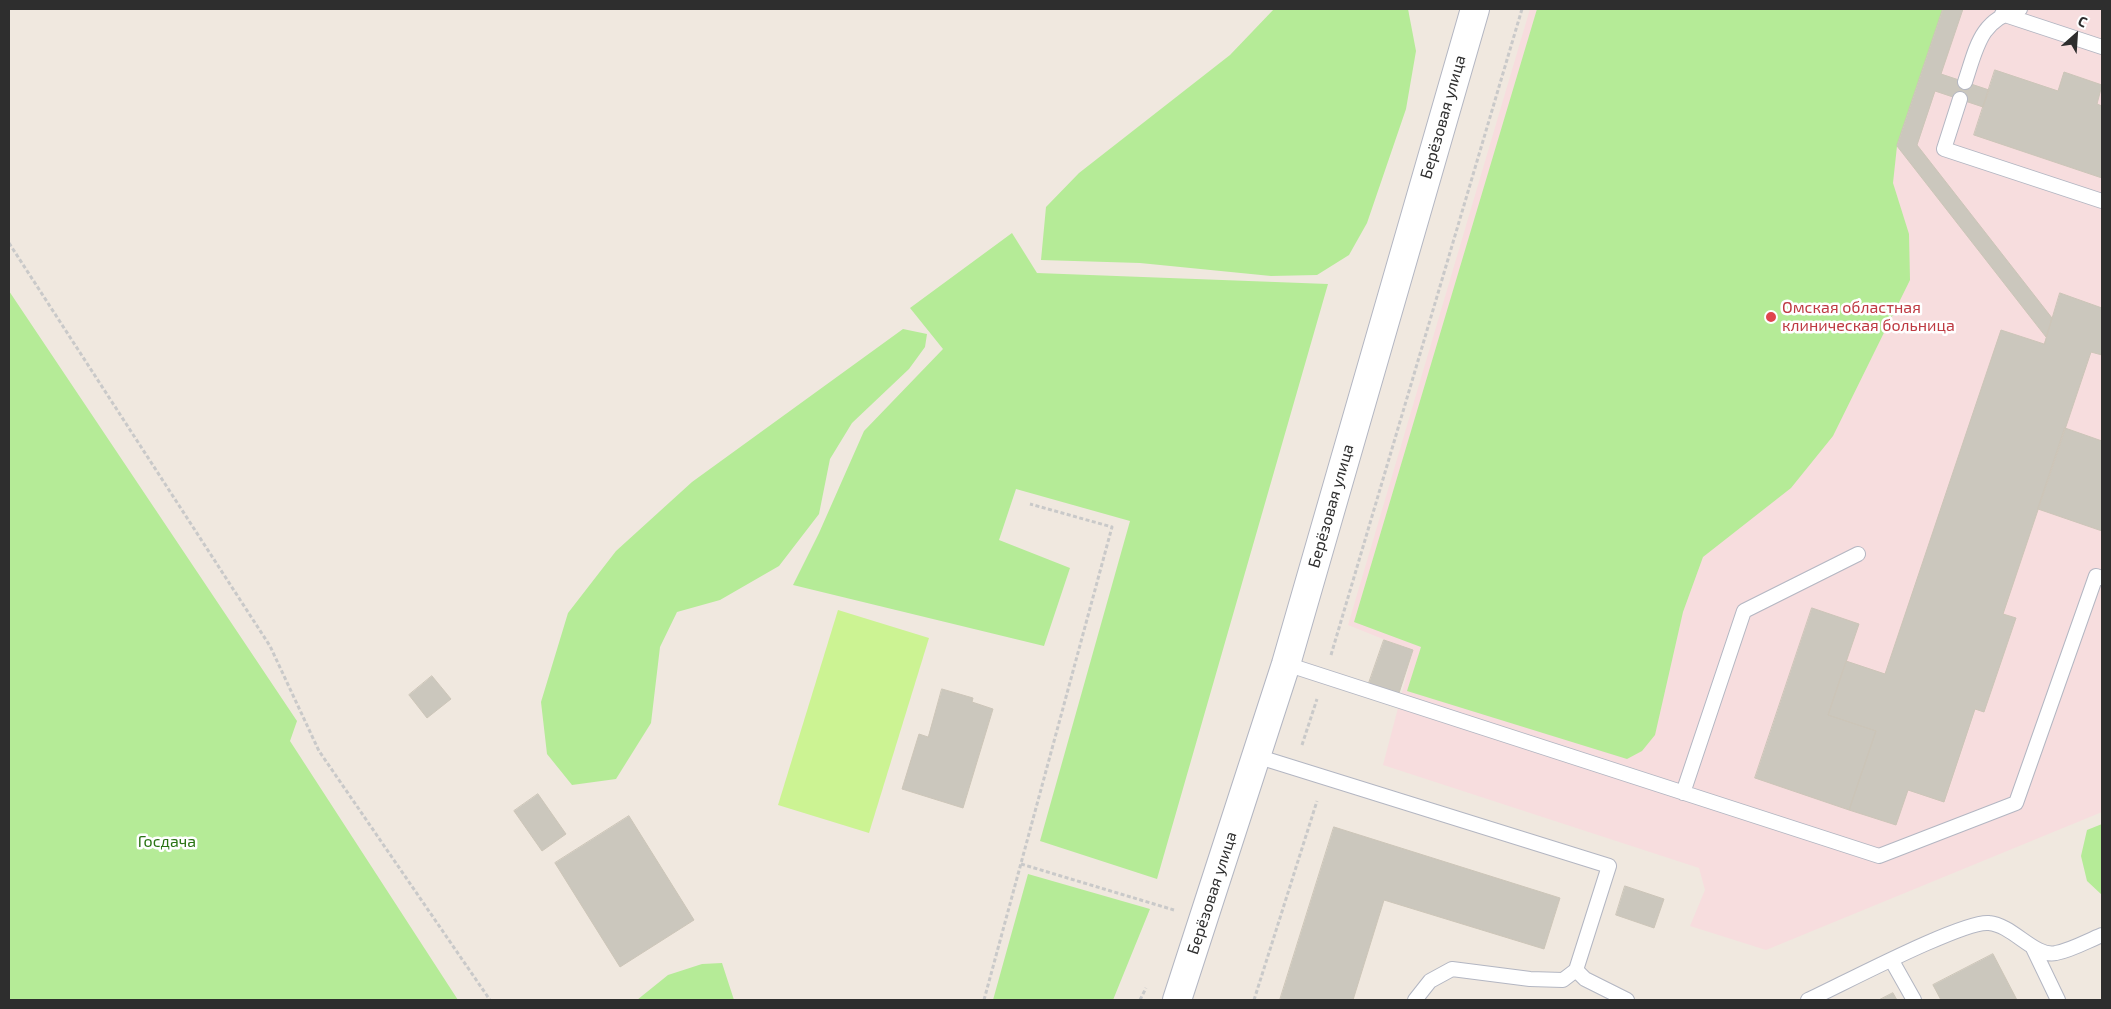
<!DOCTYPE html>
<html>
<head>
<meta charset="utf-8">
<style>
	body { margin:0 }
	#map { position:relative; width:2111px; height:1009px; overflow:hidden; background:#f0e8df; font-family:"Exo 2",sans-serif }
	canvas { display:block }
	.frame { position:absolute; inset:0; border:10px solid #2e2e2e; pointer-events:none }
	.north { position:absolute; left:2051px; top:10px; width:50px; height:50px; -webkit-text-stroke:4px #fff; paint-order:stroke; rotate:26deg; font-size:14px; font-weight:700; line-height:20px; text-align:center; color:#2e2e2e }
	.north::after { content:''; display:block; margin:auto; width:18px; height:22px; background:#2e2e2e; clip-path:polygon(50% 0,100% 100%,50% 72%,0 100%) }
</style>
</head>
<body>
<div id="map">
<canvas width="2111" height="1009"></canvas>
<div class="frame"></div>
<div class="north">С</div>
</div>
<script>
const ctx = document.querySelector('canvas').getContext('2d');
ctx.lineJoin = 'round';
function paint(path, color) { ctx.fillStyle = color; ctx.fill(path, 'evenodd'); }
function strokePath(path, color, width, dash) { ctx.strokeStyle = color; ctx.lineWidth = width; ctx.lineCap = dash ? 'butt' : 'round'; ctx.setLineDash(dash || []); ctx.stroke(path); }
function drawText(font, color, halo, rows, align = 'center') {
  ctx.font = font + ' "Exo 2",sans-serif'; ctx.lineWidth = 5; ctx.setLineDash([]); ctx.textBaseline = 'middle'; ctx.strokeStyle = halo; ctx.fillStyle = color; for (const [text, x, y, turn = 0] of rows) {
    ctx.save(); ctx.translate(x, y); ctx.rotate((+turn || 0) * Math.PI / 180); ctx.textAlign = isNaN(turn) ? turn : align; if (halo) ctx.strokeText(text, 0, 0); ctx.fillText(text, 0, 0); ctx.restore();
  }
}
paint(new Path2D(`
	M1530 9H2102V812L1766 950 1690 926 1705 890 1699 868 1383 765 1413 651 1348 625Z`), '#f7ddde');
paint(new Path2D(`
	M1274 9H1408L1416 51 1406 109 1367 223 1349 255 1317 275 1271 276 1140 263 1041 260 1046 207 1079 173 1230 55Z
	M1537 9H1943L1897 146 1893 183 1909 234 1910 280 1833 436 1791 488 1703 557 1683 612 1655 735 1642 751 1627 759 1407 691 1421 647 1354 622Z
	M1012 233 1037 273 1328 284 1157 879 1040 841 1130 521 1016 489 999 540 1070 568 1044 646 793 585 819 533 864 431 943 349 910 308Z
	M9 291 297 721 290 741 458 1000H9Z
	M903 329 927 334 925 347 909 369 852 423 830 459 819 514 779 566 720 600 677 612 660 647 651 723 616 779 572 785 547 754 541 702 568 613 616 551 692 482Z
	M2102 824V895L2087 881 2081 856 2087 830Z
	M1028 874 1150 909 1113 1000H993Z
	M722 963 734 1000H637L668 975 702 964Z`), '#b5eb97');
paint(new Path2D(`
	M838 610 929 638 869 833 778 805Z`), '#ccf393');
const building = new Path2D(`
	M1943 9H1963L1941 74 1989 90 1983 107 1935 91 1917 145 2052 318 2046 337 1897 146Z
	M1995 70 2058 91 2064 72 2102 85 2097 104 2102 106V178L1974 135Z
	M2060 293 2102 308V355L2091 352 2003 614 2016 618 1984 712 1975 709 1944 802 1908 790 1896 825 1849 810 1876 731 1828 715 1846 661 1885 674 2001 330 2044 344Z
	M2065 428 2102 441V531L2038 509Z
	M1812 608 1859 624 1828 715 1876 731 1849 810 1755 778Z
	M1384 640 1413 650 1399 693 1369 683Z
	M432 676 451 699 427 718 409 695Z
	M942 689 973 698 972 702 993 709 963 808 902 789 919 734 928 737Z
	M538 794 566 834 542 851 514 811Z
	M629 816 694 920 620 967 555 863Z
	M1334 827 1560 898 1544 949 1384 900 1353 1000H1280Z
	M1625 886 1664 899 1654 928 1616 915Z
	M1993 954 2017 1000H1941L1933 985Z
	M1893 993 1897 1000H1879Z`);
paint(building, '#cbc7bd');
strokePath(building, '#ccc5b8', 1);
const lane = new Path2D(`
	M2002 14 2102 47
	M1965 82C1977 46 1980 20 2020 9
	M1960 99 1944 149 2102 201
	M1286 664 1879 856 2016 803 2096 576 2102 578
	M1256 756 1609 866 1576 970 1563 980 1530 979 1452 969 1430 981 1415 1000
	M1683 793 1744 611 1858 554
	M2033 948 2058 1000
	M1892 961 1914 1000
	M1576 970 1585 979 1627 1000
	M1808 1000C1839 986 1963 920 1989 923 2013 925 2035 958 2056 953 2072 950 2087 941 2102 935`);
const secondary = new Path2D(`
	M1177 1000 1286 664 1475 9`);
strokePath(lane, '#b3b6c2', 16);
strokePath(secondary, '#b3b6c2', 30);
strokePath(new Path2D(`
	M9 243 270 646 319 751 490 1000
	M1331 655 1522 9
	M1302 745 1317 699
	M1021 864 1174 910
	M984 1000 1112 527 1030 504
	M1140 1000 1146 988
	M1254 1000 1317 801`), '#c9c9c9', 3, [4, 2.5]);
strokePath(lane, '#fff', 14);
strokePath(secondary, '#fff', 28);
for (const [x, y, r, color] of [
	[1771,317,6,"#e0444e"]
]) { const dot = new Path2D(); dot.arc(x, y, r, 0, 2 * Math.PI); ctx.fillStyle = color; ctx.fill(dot); strokePath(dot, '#fff', 2); }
drawText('16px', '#2e2e2e', '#fff', [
	["Берёзовая улица",1443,117,-74],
	["Берёзовая улица",1331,506,-74],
	["Берёзовая улица",1212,893,-72]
]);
drawText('16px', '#be3a42', '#fff', [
	["Омская областная",1782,308],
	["клиническая больница",1782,326]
], 'left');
drawText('16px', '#2a7414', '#fff', [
	["Госдача",167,842]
]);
</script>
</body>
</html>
